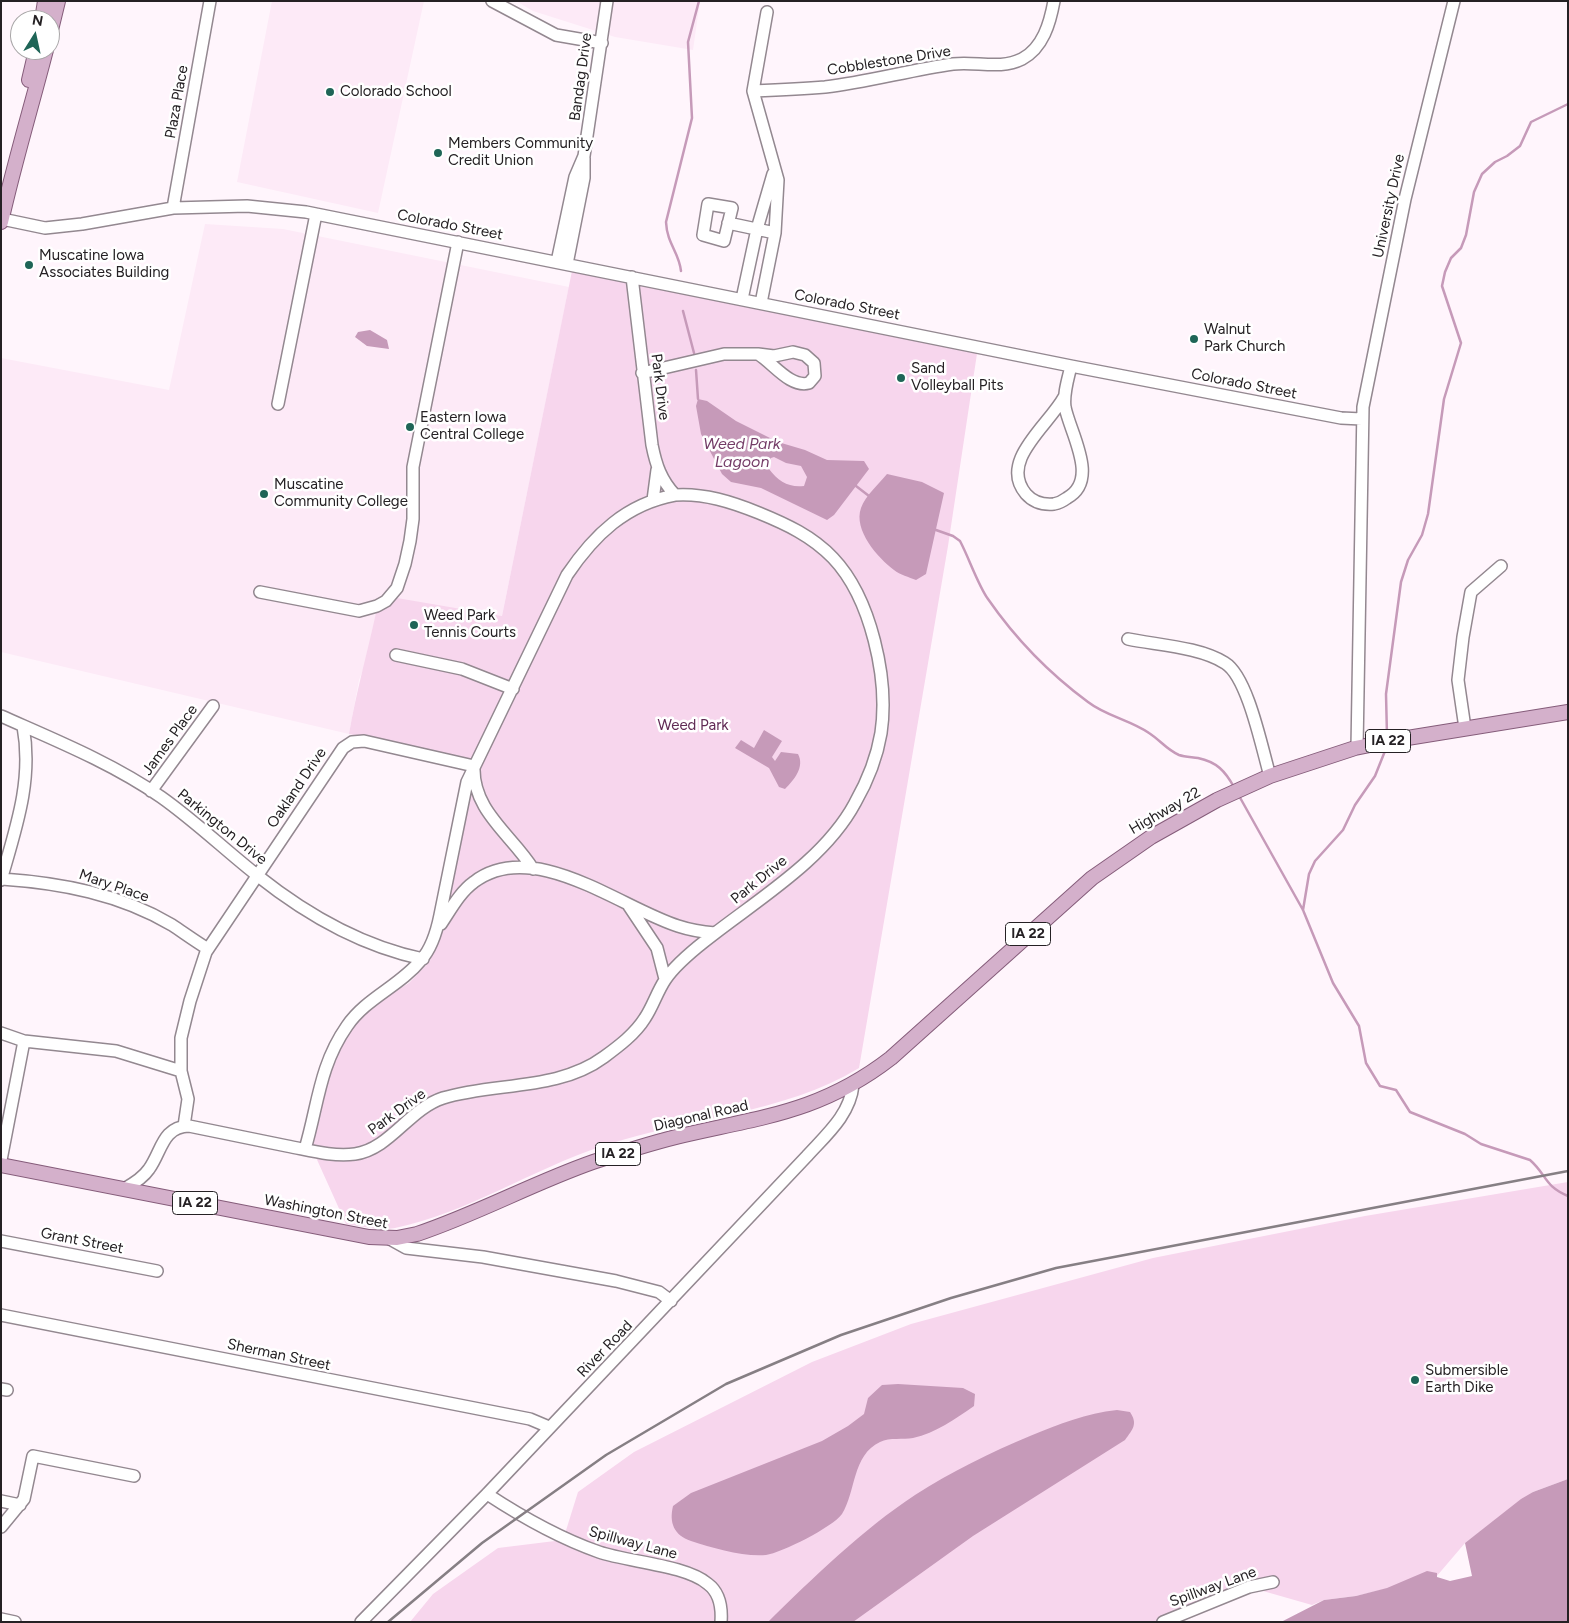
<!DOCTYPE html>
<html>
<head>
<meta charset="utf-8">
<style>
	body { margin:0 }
	#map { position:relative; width:1569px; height:1623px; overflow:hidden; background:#fff5fc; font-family:Figtree,sans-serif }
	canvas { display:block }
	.frame { position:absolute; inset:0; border:2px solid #252124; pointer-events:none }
	.north { position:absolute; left:10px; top:10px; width:50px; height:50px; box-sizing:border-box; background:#fff; border:1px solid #a8a6a7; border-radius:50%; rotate:10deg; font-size:14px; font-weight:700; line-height:20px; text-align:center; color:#252124 }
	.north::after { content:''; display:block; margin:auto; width:18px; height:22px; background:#1f6557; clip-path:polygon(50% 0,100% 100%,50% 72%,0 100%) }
</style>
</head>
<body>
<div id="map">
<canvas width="1569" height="1623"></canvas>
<div class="frame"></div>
<div class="north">N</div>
</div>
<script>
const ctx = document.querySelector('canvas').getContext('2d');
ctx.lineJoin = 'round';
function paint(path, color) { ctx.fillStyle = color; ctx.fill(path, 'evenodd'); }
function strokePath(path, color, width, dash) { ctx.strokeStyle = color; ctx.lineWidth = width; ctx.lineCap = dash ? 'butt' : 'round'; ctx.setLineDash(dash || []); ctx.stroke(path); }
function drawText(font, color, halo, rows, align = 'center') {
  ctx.font = font + ' Figtree,sans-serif'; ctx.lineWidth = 5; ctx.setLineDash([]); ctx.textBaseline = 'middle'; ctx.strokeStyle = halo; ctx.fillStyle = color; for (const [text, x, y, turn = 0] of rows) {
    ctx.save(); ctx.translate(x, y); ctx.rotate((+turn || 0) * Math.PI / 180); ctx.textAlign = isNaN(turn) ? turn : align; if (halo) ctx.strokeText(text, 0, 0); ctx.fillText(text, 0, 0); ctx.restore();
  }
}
paint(new Path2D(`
	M272 1H424L378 213 237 182Z
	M516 1H700L693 50 615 37 533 11Z
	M205 224 283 229 569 287 502 616 468 610 367 653 365 665 359 680 349 734 1 652V358L169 390Z`), '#fdeaf7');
paint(new Path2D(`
	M573 266 978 347 948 546 859 1068C783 1114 687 1118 603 1146 532 1169 468 1213 395 1228 380 1231 361 1226 346 1224L309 1142 326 1071 344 1037 369 1007 409 983 430 961 442 907 468 760 349 734C356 693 367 654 376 613L397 598 502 616Z
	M1568 1182V1479L1533 1492 1465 1543 1436 1577 1356 1596 1324 1600 1312 1605 1249 1587 1163 1622H410L433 1594 498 1548 563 1540 578 1492 634 1452 812 1362 911 1324 1153 1258 1365 1216Z`), '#f7d6ed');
paint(new Path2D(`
	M370 330 387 340 389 349 367 346 355 337 358 332Z
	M698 399 707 401 736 421 778 442 805 450 827 460 864 461 869 469 834 515 827 520 761 488 731 482 722 474 701 434 696 406ZM774 457 786 463 801 466 807 477 804 486C789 488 778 481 769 469L771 458Z
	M887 474 922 482 944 493 926 574 916 580C909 577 900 575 894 570 878 558 853 530 861 508 865 496 879 484 887 474Z
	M764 730 782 741 772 757 775 761 781 752 798 754C805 767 794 780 785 789L779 787 769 768 735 748 741 740 754 748Z
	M898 1384 963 1388 975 1394 974 1406C955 1419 936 1433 913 1438 903 1440 890 1437 880 1442 852 1455 856 1492 842 1514 833 1527 781 1553 766 1555 743 1557 713 1548 691 1541 674 1535 669 1523 673 1506L691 1493 822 1441 848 1426 864 1414 868 1398 882 1385Z
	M1117 1410 1130 1412C1138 1424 1133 1429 1125 1440L973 1536 853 1622H768C814 1577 862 1530 915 1495 951 1472 991 1452 1030 1436 1060 1424 1086 1413 1117 1410Z
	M1568 1479V1622H1281L1324 1600 1356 1596 1387 1588 1427 1571 1437 1573V1577L1450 1581 1472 1576 1465 1543 1521 1499 1533 1492Z`), '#c69ab9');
strokePath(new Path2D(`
	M681 271C679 252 667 244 666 222L692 118 688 42 699 1
	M683 311 694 353
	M696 370 698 399
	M856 486 869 496
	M936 530 953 536 960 541C969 558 978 585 988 599 1015 638 1050 674 1088 702 1106 716 1130 720 1149 733 1160 740 1167 750 1179 755 1185 757 1192 757 1198 758 1217 762 1225 771 1234 787
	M1387 736 1386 694 1401 582 1408 560 1422 535 1428 514 1444 399 1461 343 1442 286 1445 272 1451 258 1461 248 1466 235 1474 192 1482 174 1495 162 1507 156 1520 146 1531 122 1568 104
	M1238 794 1303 910 1333 983 1359 1026 1366 1063 1380 1086 1396 1090 1410 1112 1465 1134 1481 1144 1530 1160C1547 1175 1544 1186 1568 1196
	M1303 910 1309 874 1315 861 1343 830 1355 805 1375 776 1387 746`), '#c69ab9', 2.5);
const minor = new Path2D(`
	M492 1 556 35 602 43
	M753 91C777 90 801 89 825 87 868 82 910 70 953 64 976 61 1000 70 1022 59 1043 48 1050 23 1054 1
	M708 204 732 208 724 241 703 235Z
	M173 208 210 1
	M2 219 45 228 82 224 173 208 247 206 306 212 1071 366 1341 418 1362 419
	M728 223 775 233
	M557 262 575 177 584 156 607 1
	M567 264 584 178V158
	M742 299 757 229 773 174
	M761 303 775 233 778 180 753 91 767 12
	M793 352 805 355 814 363 815 376 809 383C790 388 773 363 758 354L774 356Z
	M642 373 724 354H758
	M1064 397C1049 425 998 461 1026 494 1033 502 1043 505 1054 504 1059 503 1063 501 1067 498 1100 480 1070 433 1065 407 1063 394 1068 379 1071 366
	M278 404 316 214
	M653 500 657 470
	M260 592 359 611 377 606 386 601 397 588 405 564 410 541 413 519V467L458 242
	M1128 639C1157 645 1200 647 1225 663 1248 677 1262 749 1270 776
	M396 655 462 669 513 689
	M1 716C55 740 112 763 161 797 195 821 225 850 258 876 307 915 361 946 423 959
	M1465 728 1458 680 1463 637 1471 592 1501 566
	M1357 748 1363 407 1405 199 1454 1
	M151 791 213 706
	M2 879C61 883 120 894 172 925 184 933 195 941 208 949
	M1 880C16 828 33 780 23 726
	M629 906 657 948 665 979
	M441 924C451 909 460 892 474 882 533 837 621 908 678 926 690 930 702 932 715 933
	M1 1033 24 1041 116 1051 181 1071
	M184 1126 188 1099 181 1071V1038L190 1001 206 952 343 748 352 742 364 741 474 766C472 811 512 835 533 869
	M305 1149C318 1106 319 1066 347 1026 366 998 400 986 421 960 432 948 437 930 440 915L467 782 567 575C594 535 626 504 675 495
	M1 1160 24 1041
	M124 1189C133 1184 143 1178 149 1169 162 1151 162 1127 189 1126 222 1133 254 1139 287 1146 309 1150 332 1157 355 1154 390 1149 409 1109 443 1098 495 1082 558 1091 604 1057 619 1046 635 1034 645 1018 653 1006 657 992 665 980 675 965 691 952 705 941 755 901 824 861 855 803 867 782 877 757 881 733 889 679 871 598 833 558 812 536 786 524 759 513 732 502 704 493 675 495 661 480 656 465 652 445L632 277
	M388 1238 406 1248 483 1257 616 1281 659 1292 671 1301
	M1 1241 157 1271
	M1 1315 530 1419 549 1427
	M1 1389 7 1390
	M487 1494C522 1517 559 1538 599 1552 628 1562 686 1565 708 1584 720 1593 722 1608 721 1622
	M1 1501 20 1505
	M1 1527 24 1499 33 1456 134 1476
	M1 1619 15 1622
	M361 1622 487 1494 807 1156C826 1135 850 1115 853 1085
	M1163 1622 1249 1587 1273 1582`);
const major = new Path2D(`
	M42 20 45 1
	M50 34 58 1
	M29 80 36 50
	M1 222C14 164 31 108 46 50
	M1 1165 369 1237 397 1238 417 1234C477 1214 533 1183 593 1162 620 1153 648 1144 676 1137 760 1117 820 1113 891 1058L1092 878 1151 837 1217 800 1270 776 1355 748 1395 740 1568 712`);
strokePath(minor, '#938890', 14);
strokePath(major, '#855c7a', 16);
strokePath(minor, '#fff', 11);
strokePath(major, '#d4b0cb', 14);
strokePath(new Path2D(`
	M388 1622 482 1543 606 1455 726 1384 841 1335 951 1298 1056 1268 1568 1171`), '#867f84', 2.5);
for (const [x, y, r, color] of [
	[330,92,5,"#1f6557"],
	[438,153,5,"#1f6557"],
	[29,265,5,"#1f6557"],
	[1194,339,5,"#1f6557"],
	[901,378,5,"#1f6557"],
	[410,427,5,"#1f6557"],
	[264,494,5,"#1f6557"],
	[414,625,5,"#1f6557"],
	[1415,1380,5,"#1f6557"]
]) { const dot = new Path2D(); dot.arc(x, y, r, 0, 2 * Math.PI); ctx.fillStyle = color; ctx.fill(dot); strokePath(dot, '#fff', 2); }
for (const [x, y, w] of [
	[1388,741,45],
	[1028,934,45],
	[618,1154,45],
	[195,1203,45]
]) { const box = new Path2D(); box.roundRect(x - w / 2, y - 11.5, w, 23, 4); ctx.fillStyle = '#fff'; ctx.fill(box); strokePath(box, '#252124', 1); }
drawText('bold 14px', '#252124', null, [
	["IA 22",1388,741],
	["IA 22",1028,934],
	["IA 22",618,1154],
	["IA 22",195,1203]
]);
drawText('15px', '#252124', '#fff', [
	["Cobblestone Drive",889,61,-9],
	["Bandag Drive",581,77,-82],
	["Plaza Place",177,102,-80],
	["University Drive",1389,206,-78],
	["Colorado Street",450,225,11],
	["Colorado Street",847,305,11],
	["Colorado Street",1244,384,11],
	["Park Drive",660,387,83],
	["James Place",170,740,-54],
	["Oakland Drive",297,788,-56],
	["Highway 22",1165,811,-30],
	["Parkington Drive",222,827,39],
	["Park Drive",759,880,-39],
	["Mary Place",114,886,19],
	["Park Drive",397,1112,-36],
	["Diagonal Road",701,1116,-13],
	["Washington Street",326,1212,11],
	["Grant Street",82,1241,11],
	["River Road",605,1349,-46],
	["Sherman Street",279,1355,12],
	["Spillway Lane",633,1543,15],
	["Spillway Lane",1213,1587,-20]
]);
drawText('15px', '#252124', '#fff', [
	["Colorado School",340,92],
	["Members Community",448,144],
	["Credit Union",448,161],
	["Muscatine Iowa",39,256],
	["Associates Building",39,273],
	["Walnut",1204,330],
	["Park Church",1204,347],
	["Sand",911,369],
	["Volleyball Pits",911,386],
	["Eastern Iowa",420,418],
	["Central College",420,435],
	["Muscatine",274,485],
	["Community College",274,502],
	["Weed Park",424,616],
	["Tennis Courts",424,633],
	["Submersible",1425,1371],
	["Earth Dike",1425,1388]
], 'left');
drawText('15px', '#602a54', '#fff', [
	["Weed Park",693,726]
]);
drawText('italic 16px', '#743c67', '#fff', [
	["Weed Park",742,444],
	["Lagoon",742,462]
]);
</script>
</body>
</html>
